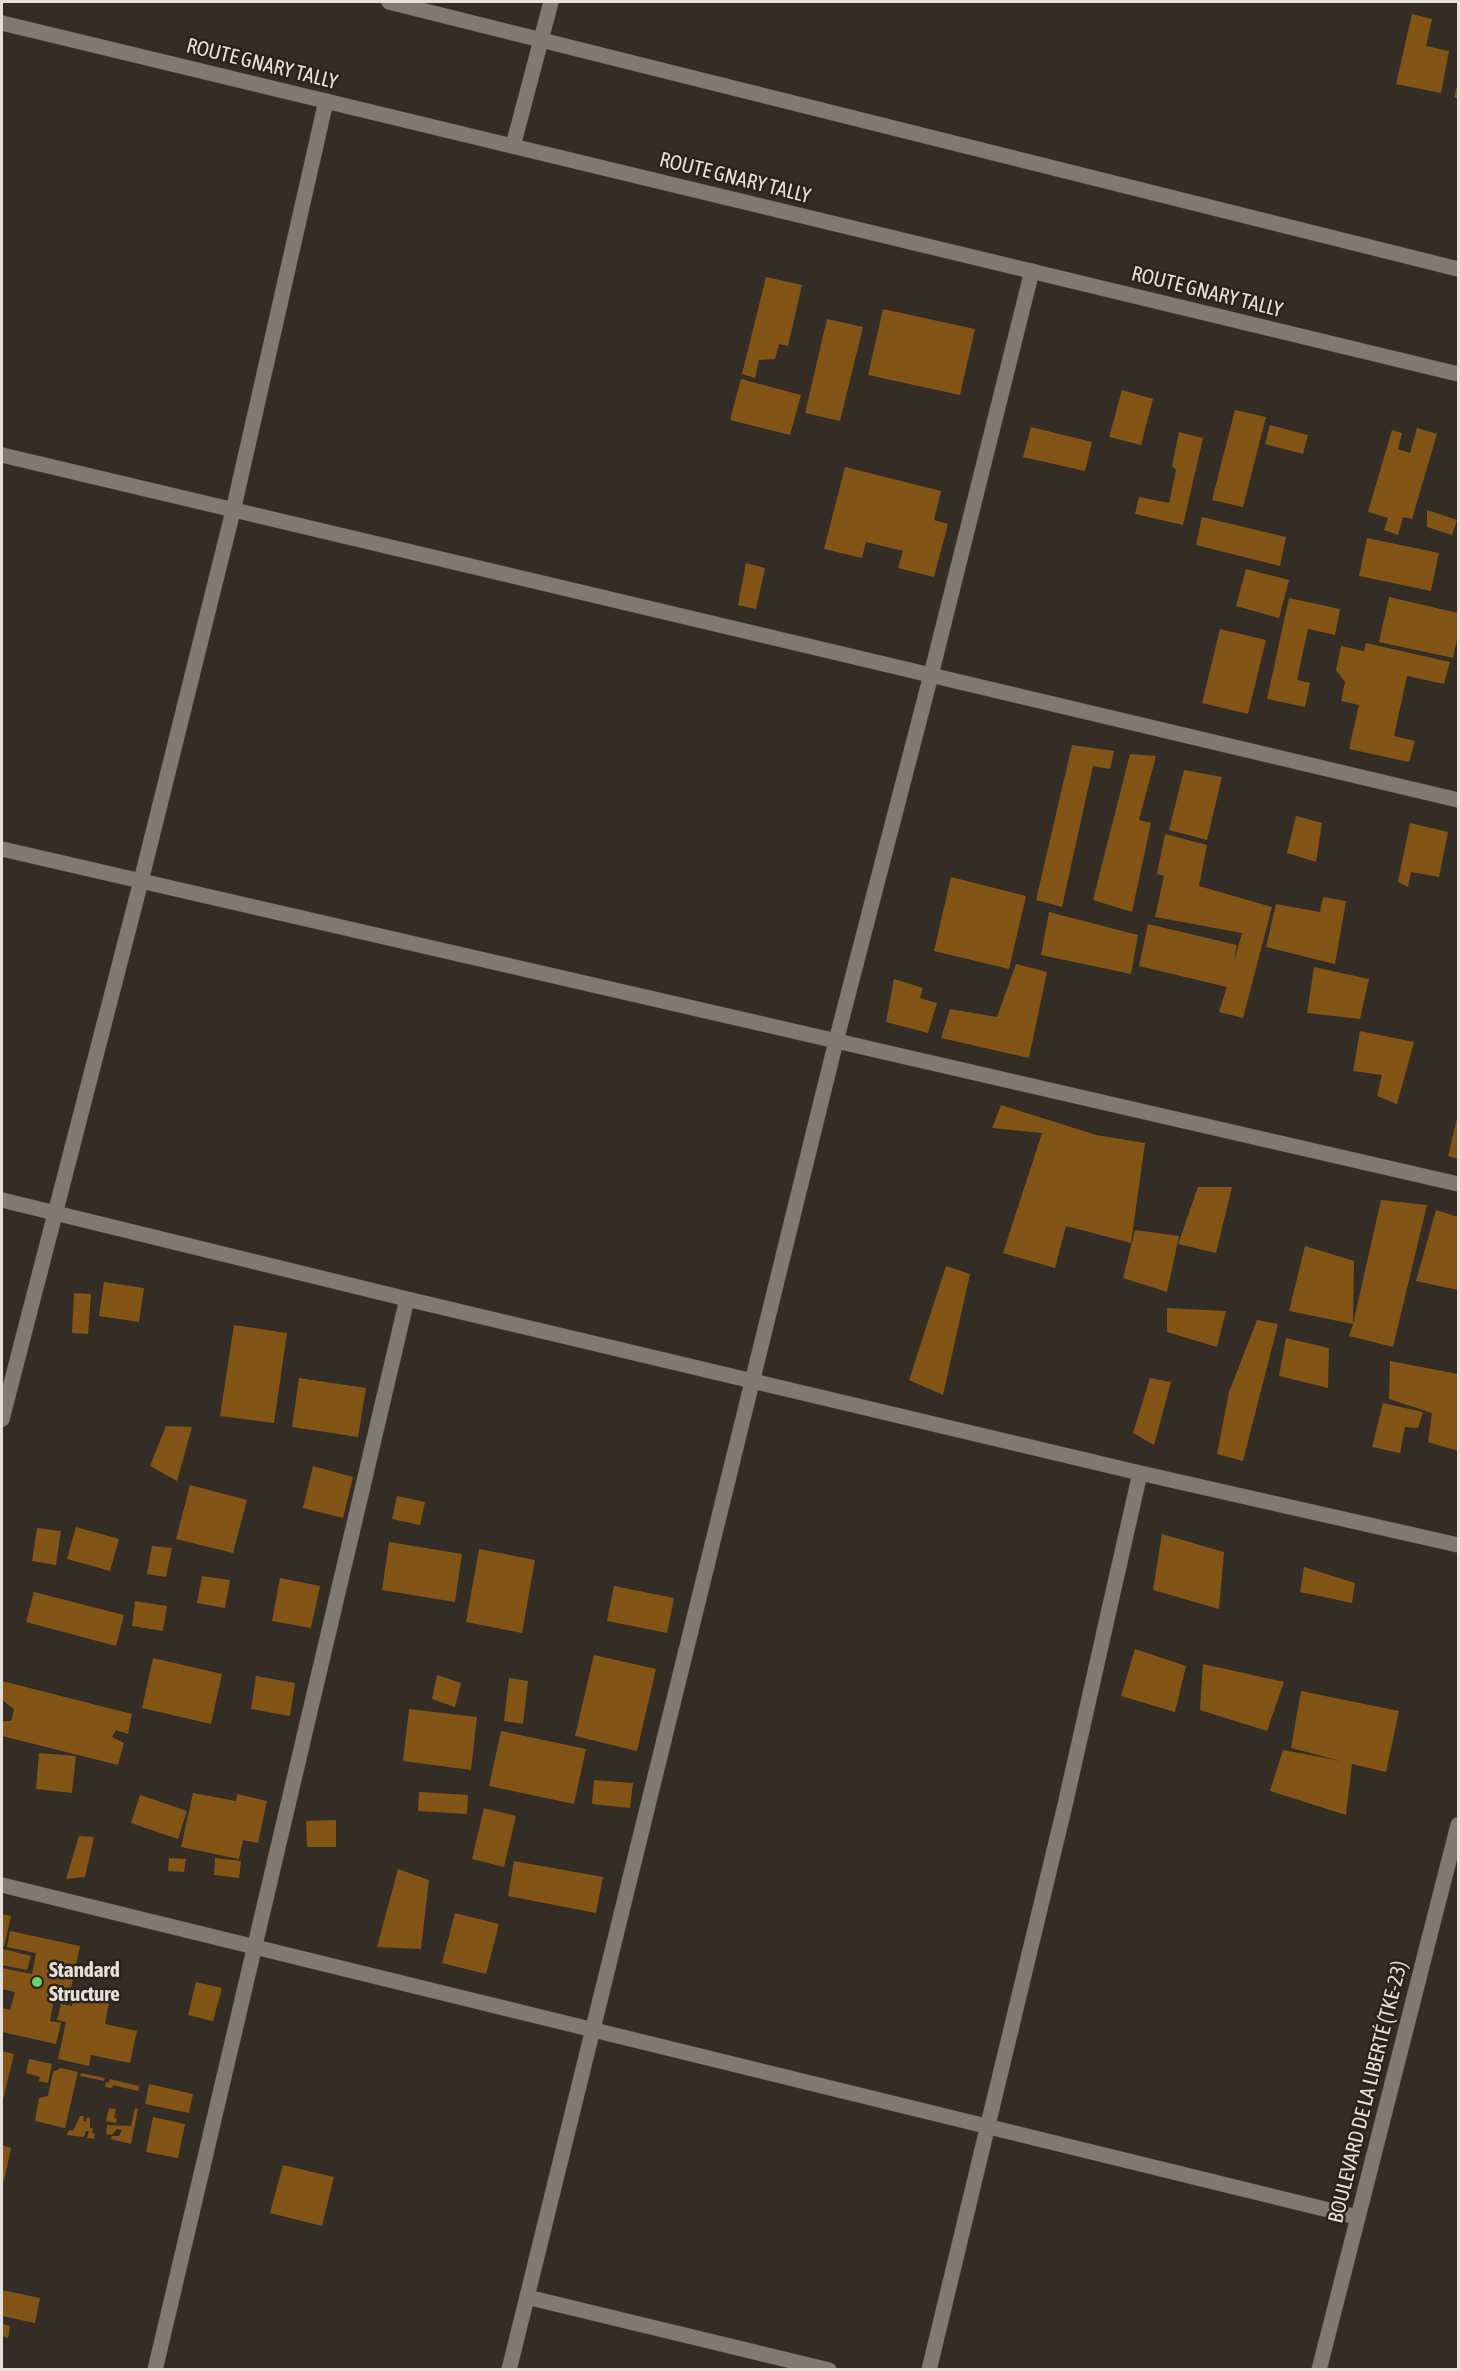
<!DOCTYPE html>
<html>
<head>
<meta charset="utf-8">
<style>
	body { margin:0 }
	#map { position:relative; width:1460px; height:2371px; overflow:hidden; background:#342d25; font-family:"Asap Condensed",sans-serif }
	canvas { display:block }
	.frame { position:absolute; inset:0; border:3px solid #e5e0db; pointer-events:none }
</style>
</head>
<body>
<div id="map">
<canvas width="1460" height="2371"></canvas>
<div class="frame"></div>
</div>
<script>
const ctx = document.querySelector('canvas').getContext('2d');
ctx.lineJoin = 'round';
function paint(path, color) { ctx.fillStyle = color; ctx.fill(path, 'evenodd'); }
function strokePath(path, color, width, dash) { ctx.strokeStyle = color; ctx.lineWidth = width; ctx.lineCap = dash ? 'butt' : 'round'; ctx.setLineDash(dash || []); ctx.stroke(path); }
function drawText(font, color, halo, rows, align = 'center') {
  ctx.font = font + ' "Asap Condensed",sans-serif'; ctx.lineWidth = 5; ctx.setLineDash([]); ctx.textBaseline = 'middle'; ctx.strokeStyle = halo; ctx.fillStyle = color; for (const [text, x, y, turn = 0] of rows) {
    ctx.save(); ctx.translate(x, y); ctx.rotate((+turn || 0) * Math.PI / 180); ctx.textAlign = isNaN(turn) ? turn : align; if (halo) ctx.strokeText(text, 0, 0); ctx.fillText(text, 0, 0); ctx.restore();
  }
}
paint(new Path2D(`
	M1412 14 1432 19 1426 46 1449 51 1441 93 1396 84Z
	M1458 83V99L1454 97Z
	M766 277 802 285 788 346 779 344 775 359 759 360 755 378 742 374Z
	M883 309 975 329 960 395 868 375Z
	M827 319 863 327 840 421 805 413Z
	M741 379 801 395 790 435 730 420Z
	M1122 390 1153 399 1141 445 1109 437Z
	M1235 410 1266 417 1243 507 1212 500Z
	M1270 425 1308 435 1303 454 1265 444Z
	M1031 427 1092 442 1085 471 1023 457Z
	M1417 428 1437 434 1412 519 1403 517 1398 535 1384 530 1388 518 1368 512 1392 430 1402 433 1398 449 1410 453Z
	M1179 432 1203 438 1183 525 1135 514 1139 497 1169 503 1176 470 1172 466Z
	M845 467 941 491 934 520 948 524 934 577 898 568 903 551 866 542 862 558 824 549Z
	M1427 510 1457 520 1452 535 1427 527Z
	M1202 517 1286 537 1280 566 1196 545Z
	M1367 538 1439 553 1431 591 1359 576Z
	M746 563 765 568 756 609 738 605Z
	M1246 569 1289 580 1279 618 1236 606Z
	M1389 597 1458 613V635L1453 658 1379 642Z
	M1289 598 1340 609 1335 635 1308 629 1297 680 1310 683 1305 707 1267 699Z
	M1220 629 1266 640 1248 714 1202 703Z
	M1366 643 1450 662 1444 684 1407 676 1394 736 1415 741 1409 762 1349 749 1359 705 1341 701 1345 682 1336 670 1341 646 1364 651Z
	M1072 745 1114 751 1110 769 1093 766 1062 907 1036 900Z
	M1130 754 1156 756 1139 820 1151 823 1132 912 1093 900Z
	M1184 770 1222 777 1207 840 1169 830Z
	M1296 816 1322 823 1316 862 1287 853Z
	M1410 823 1448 832 1439 877 1411 872 1408 887 1398 882Z
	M1165 834 1207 845 1199 886 1272 907 1243 1018 1219 1012 1227 987 1139 966 1148 924 1237 945 1234 962 1242 933 1155 917 1164 876 1157 874Z
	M951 877 1026 896 1009 969 934 951Z
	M1323 897 1346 901 1335 964 1266 947 1276 904 1320 912Z
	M1049 912 1138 935 1131 974 1041 955Z
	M1016 964 1047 972 1029 1058 941 1038 950 1009 997 1017Z
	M1314 967 1369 979 1360 1019 1307 1013Z
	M894 979 923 988 920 998 937 1003 928 1033 886 1022Z
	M1360 1031 1414 1042 1397 1104 1377 1096 1382 1075 1353 1071Z
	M1001 1105 1096 1135 1145 1143 1131 1243 1066 1226 1055 1268 1003 1253 1042 1133 992 1128Z
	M1458 1114V1159L1448 1156Z
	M1198 1187H1232L1216 1253 1178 1244Z
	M1381 1200 1427 1205 1393 1347 1349 1336 1353 1324 1289 1311 1305 1246 1354 1261 1353 1324Z
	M1436 1210 1458 1217V1290L1416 1281Z
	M1135 1230 1179 1236 1167 1292 1123 1278Z
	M946 1266 970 1274 943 1395 909 1380Z
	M104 1282 144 1288 139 1322 99 1316Z
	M74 1293 91 1294 88 1334 72 1333Z
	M1167 1308 1226 1311 1217 1347 1167 1332Z
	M1257 1320 1278 1324 1243 1461 1217 1454 1229 1392Z
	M234 1325 287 1333 274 1423 220 1416Z
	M1286 1338 1329 1348 1328 1388 1279 1376Z
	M1390 1361 1458 1374V1451L1428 1442 1432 1413 1389 1399Z
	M299 1378 366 1388 358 1437 292 1427Z
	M1150 1378 1171 1382 1154 1445 1133 1433Z
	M1383 1403 1423 1412 1418 1428 1405 1427 1400 1453 1372 1447Z
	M166 1426 192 1427 177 1481 150 1466Z
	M313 1466 353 1477 343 1518 303 1508Z
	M190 1485 247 1500 233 1553 176 1539Z
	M397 1496 425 1502 420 1525 392 1519Z
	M76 1527 119 1539 110 1571 67 1559Z
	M37 1528 61 1531 56 1565 32 1561Z
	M1162 1534 1224 1552 1219 1609 1153 1590Z
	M389 1542 462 1554 455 1602 382 1590Z
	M152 1546 172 1548 166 1577 147 1574Z
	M479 1549 535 1560 522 1633 466 1622Z
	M1304 1567 1355 1583 1352 1603 1300 1592Z
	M202 1576 230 1580 225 1608 197 1603Z
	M280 1578 320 1586 311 1628 272 1621Z
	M614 1586 674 1598 667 1633 607 1621Z
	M34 1592 124 1615 116 1646 26 1622Z
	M135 1601 167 1606 163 1631 132 1626Z
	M1135 1649 1186 1666 1175 1712 1121 1696Z
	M594 1655 656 1669 637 1751 575 1736Z
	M153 1658 222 1674 211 1724 142 1708Z
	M1203 1664 1284 1682 1267 1731 1200 1710Z
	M437 1675 461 1683 455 1707 432 1699Z
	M256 1676 295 1683 290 1716 251 1709Z
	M509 1678 528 1681 523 1724 504 1721Z
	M2 1681 132 1714 128 1734 116 1730 112 1737 124 1743 118 1765 2 1736V1721H11L14 1709 2 1700Z
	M1301 1691 1399 1711 1386 1772 1352 1764 1346 1815 1270 1791 1283 1750 1341 1761 1291 1748Z
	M409 1709 477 1717 471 1770 403 1761Z
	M501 1731 586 1749 574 1804 489 1786Z
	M39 1753 76 1756 72 1793 36 1789Z
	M594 1780 633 1783 630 1808 592 1804Z
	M419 1792 468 1795 467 1814 418 1811Z
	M193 1793 236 1801 237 1794 267 1801 258 1843 243 1840 239 1859 181 1847Z
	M140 1795 187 1811 178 1839 131 1823Z
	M484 1808 516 1816 504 1867 472 1859Z
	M336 1820V1847H307L306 1821Z
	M79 1836 94 1837 85 1877 66 1879Z
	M169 1858 186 1859 184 1872 168 1871Z
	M215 1858 241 1861 239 1878 214 1875Z
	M514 1861 603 1877 596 1913 508 1896Z
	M398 1869 429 1880 421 1949 377 1947Z
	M455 1913 499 1924 486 1974 442 1963Z
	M2 1914 11 1916 4 1947H2Z
	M10 1931 80 1946 68 2002 54 1999 50 2021 61 2023 56 2044 2 2032V2008L10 2010 15 1992 2 1989V1968L32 1974 36 1953 7 1947Z
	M3 1949 31 1956 27 1970 2 1965Z
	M196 1982 222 1988 213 2021 188 2015Z
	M74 1996 109 2003 105 2024 137 2031 130 2063 91 2055 89 2066 58 2059 66 2022 57 2020 61 2004 72 2006Z
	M2 2051 14 2054 2 2104Z
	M29 2059 52 2064 48 2083 39 2081 40 2077 26 2073Z
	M61 2068 78 2072 65 2128 35 2121 39 2098 48 2096 53 2072Z
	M81 2073 105 2078 104 2081 80 2076Z
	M110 2079 139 2086 138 2091 113 2085 112 2088 105 2087 106 2082 109 2083Z
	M149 2084 193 2094 189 2113 145 2104Z
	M109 2108 116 2109 114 2118H117L116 2123 106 2121Z
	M135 2108 138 2109 131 2144 111 2139 112 2136H119L122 2130 117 2129 112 2135 106 2134 107 2125 131 2126Z
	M80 2116H84L83 2121 86 2122 87 2117 90 2118V2128H93L92 2133 95 2134 94 2139 87 2138 89 2131H86L84 2137 67 2135 69 2130 73 2131Z
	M153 2117 185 2124 178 2158 146 2152Z
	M2 2145 11 2148 4 2181 2 2180Z
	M283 2165 334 2177 322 2226 270 2213Z
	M2 2290 40 2298 35 2323 2 2316Z
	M2 2324 10 2326 8 2338 2 2336Z`), '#825415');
const street = new Path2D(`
	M513 146 551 2
	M2 455 1458 800
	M2 849 1458 1184
	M2 1200 407 1299 1140 1473 1458 1545
	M2 1419 141 881 233 511 326 101
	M2 1885 1357 2217
	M527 2297 829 2370
	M155 2370 407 1299
	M509 2370 836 1041 931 675 1032 271
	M929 2370 1065 1805 1140 1473`);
const secondary = new Path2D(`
	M389 2 1458 269
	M2 23 1458 374
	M1319 2370 1458 1825`);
strokePath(street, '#504a43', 16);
strokePath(secondary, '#504a43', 16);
strokePath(street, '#827970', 15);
strokePath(secondary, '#827970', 15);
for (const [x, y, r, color] of [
	[37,1982,6,"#66d466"]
]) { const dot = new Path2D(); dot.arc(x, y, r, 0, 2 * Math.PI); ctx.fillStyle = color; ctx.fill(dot); strokePath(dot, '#2a231b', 2); }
drawText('21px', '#e5e0db', '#2a231b', [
	["ROUTE GNARY TALLY",262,64,14],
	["ROUTE GNARY TALLY",735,178,14],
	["ROUTE GNARY TALLY",1207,292,14],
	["BOULEVARD DE LA LIBERTÉ (TKE-23)",1368,2092,-76]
]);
drawText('bold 21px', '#e5e0db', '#2a231b', [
	["Standard",49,1970],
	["Structure",49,1994]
], 'left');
</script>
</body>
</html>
